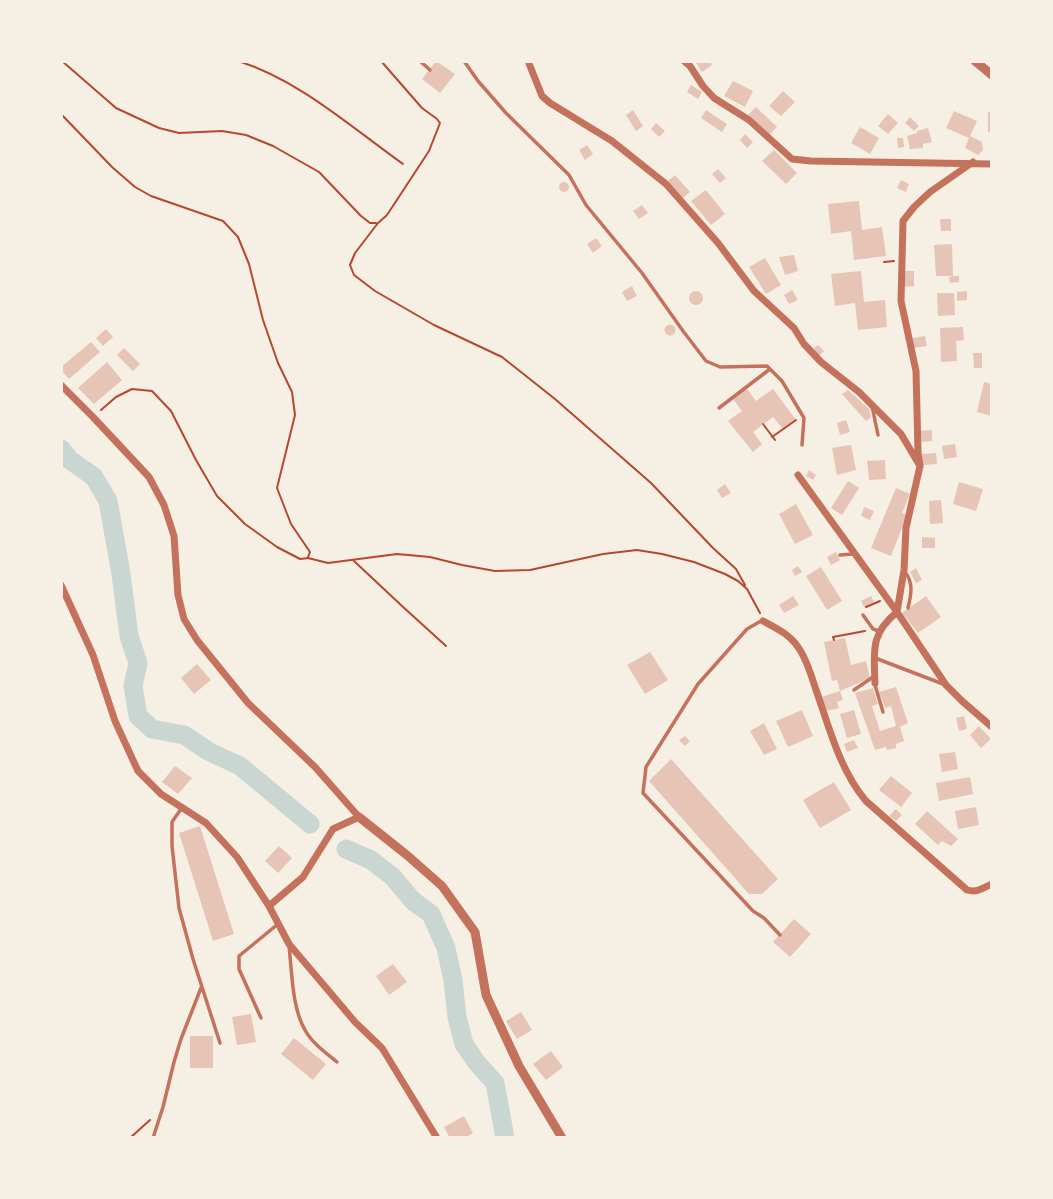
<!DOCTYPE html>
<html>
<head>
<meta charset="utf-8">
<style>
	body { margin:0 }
	#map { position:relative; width:1053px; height:1199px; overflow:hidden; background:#f6efe4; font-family:Rubik,sans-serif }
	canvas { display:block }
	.frame { position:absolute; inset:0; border:63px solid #f6efe4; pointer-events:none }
</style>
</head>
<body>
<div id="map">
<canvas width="1053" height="1199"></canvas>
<div class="frame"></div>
</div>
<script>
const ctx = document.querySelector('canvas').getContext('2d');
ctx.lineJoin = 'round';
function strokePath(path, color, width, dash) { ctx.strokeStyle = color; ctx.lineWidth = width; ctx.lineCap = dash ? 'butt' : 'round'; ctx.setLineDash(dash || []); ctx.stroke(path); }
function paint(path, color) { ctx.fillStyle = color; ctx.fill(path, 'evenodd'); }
strokePath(new Path2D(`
	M61 449 70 460 94 477 108 501 121 574 129 636 138 663 133 686 138 716 152 729 184 735 208 751 240 766 310 824
	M346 849 371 860 393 877 413 901 431 914 446 948 453 980 457 1017 464 1044 477 1063 495 1083 505 1138`), '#c9d6d2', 19);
paint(new Path2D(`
	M436 61 455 74 440 93 422 79Z
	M695 61H710L712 65 702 72Z
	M733 81 753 91 745 107 724 96Z
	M691 85 702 92 698 99 687 92Z
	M783 91 795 102 781 116 769 106Z
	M756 107 777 127 769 135 748 115Z
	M633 110 643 126 636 131 626 115Z
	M706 110 727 124 722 132 701 118Z
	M954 111 977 121 970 136 982 142 983 150 978 155 965 148 969 138 946 128Z
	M988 112H992V132H988Z
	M888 114 898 123 888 134 878 126Z
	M910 117 919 126 914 131 905 123Z
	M656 123 665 131 659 137 651 129Z
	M860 127 879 138 870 154 851 143Z
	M928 128 932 142 923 144V148L910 149 907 136 917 133V131Z
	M745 134 753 142 747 148 740 140Z
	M897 138H903L904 147 898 148Z
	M587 145 593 154 585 160 579 150Z
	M774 150 797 173 786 184 762 161Z
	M718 169 726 178 720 183 712 174Z
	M675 175 690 192 682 199 667 182Z
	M901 180 909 184 906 192 897 188Z
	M559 187a5 5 0 1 1 10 0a5 5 0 1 1-10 0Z
	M706 190 725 214 711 225 691 201Z
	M859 201 862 230 882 227 886 256 854 260 851 231 831 234 828 204Z
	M642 205 648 213 639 219 633 211Z
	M940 219H951V231H941Z
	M596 238 602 246 593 253 587 244Z
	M952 244 953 276H936L934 245Z
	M794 255 798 271 785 275 779 257Z
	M765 258 781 285 766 294 749 267Z
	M861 271 864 302 885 300 887 327 858 330 855 303 835 306 831 274Z
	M904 271H914V286L904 287Z
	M954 276H959V282L950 283 949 277Z
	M632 286 637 296 627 301 622 292Z
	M792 290 798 300 789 304 784 295Z
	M967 291V300L957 301V292Z
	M689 298a7 7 0 1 1 14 0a7 7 0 1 1-14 0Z
	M937 293H954L955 315 938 316Z
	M664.5 330a5.5 5.5 0 1 1 11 0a5.5 5.5 0 1 1-11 0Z
	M963 327 964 340 956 341 957 361 941 362 940 328Z
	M106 329 113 337 103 346 96 338Z
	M925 336 927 346 913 348 912 338Z
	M91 342 100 352 69 379 61 370V367Z
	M818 345 824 351 819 356 813 349Z
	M124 348 140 364 133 371 117 355Z
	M973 353H982V368H974Z
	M107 362 122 380 94 404 78 388Z
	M984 382 992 384V416L977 412Z
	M747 389 756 401 773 389 796 420 783 429 773 417 753 432 762 444 753 452 728 421 742 411 733 399Z
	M848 390 869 409 871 417 866 421 842 394Z
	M846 420 850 432 840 435 837 423Z
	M932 430V441L921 442 920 431Z
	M955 444 957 457 944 459 942 446Z
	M851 445 856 470 837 475 832 448Z
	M936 453 937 464 923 465 922 454Z
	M885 460 886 479 869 480 867 461Z
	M809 470 816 475 813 480 806 476Z
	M848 481 859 488 842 515 831 508Z
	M959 482 983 489 976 511 953 504Z
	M725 484 731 493 722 498 717 490Z
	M896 488 910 494 902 513 907 515 891 556 871 548Z
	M941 500 943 523 930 524 929 501Z
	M796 504 813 535 795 544 779 514Z
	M864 507 874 511 870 520 861 516Z
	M922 537 935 538V548H922Z
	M836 552 840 560 831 565 827 557Z
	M798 566 802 572 795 576 792 570Z
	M821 567 842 601 827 610 806 576Z
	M916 568 922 580 916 583 910 572Z
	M793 596 799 605 784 613 779 605Z
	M871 596 874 602 864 607 861 601Z
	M926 596 941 617 918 633 902 613Z
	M845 638 851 665 866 661 870 678 840 691 843 700 837 702 839 708 826 711 821 697 840 691 837 680 832 681 824 642Z
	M650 652 668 680 645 694 627 665Z
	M197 664 211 680 194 694 181 678Z
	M896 687 908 723 900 727 904 741 896 744V748L887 750 886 747 875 750 855 693 873 688 878 704 872 706 880 731 896 726 891 706 885 708 879 692Z
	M802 710 813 736 788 747 776 721Z
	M854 710 861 734 847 738 840 714Z
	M964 716 967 729 959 731 956 718Z
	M764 723 777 749 764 755 750 731Z
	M979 726 991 739 981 748 970 735Z
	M685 736 690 741 685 746 679 740Z
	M854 740 858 748 847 752 844 744Z
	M955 752 958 769 942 772 939 754Z
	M671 759 778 879 762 894H749L649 781Z
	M175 766 192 778 178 794 162 782Z
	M891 776 912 793 901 807 879 790Z
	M970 777 973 794 939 801 936 783Z
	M834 782 851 810 820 828 803 800Z
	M976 807 979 825 958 829 955 811Z
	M896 809 902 815 896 821 889 816Z
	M927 811 958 839 951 846 942 841 938 845 915 824Z
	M200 826 234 934 213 941 179 833Z
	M279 846 292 858 278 873 265 861Z
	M794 919 811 934 790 957 773 942Z
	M393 964 407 982 389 995 376 976Z
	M521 1012 532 1030 517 1039 506 1021Z
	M251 1014 256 1042 237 1045 232 1017Z
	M190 1036H213V1068H190Z
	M294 1038 326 1064 313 1080 281 1054Z
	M551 1051 563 1067 546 1080 533 1064Z
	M464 1116 473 1133 465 1138H450L444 1127Z`), '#e6c5b7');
strokePath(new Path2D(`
	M62 61 116 108 159 128 179 133 222 131 246 135 273 146 319 172 361 216 370 223H376
	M238 61C299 80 351 127 403 164
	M381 61 422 108 437 119 440 123 429 151 387 215 378 223 355 253 350 265 354 275 375 291 434 325 502 357 555 399 651 483 713 548 736 569 745 585
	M61 114 112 167 135 187 151 196 223 221 238 237 249 264 263 320 278 363 292 392 295 415 277 488 291 524 310 552 308 557
	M884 262 894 261
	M101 410 116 397 132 389 152 391 171 411 196 460 217 496 245 524 277 547 300 559 308 558 328 563 397 554 430 557 462 565 495 571 530 570 603 554 637 550 662 554 694 562 725 574 738 581 747 589 760 613
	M763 424 775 440
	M772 437 796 420
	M354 561 402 606 446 646
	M866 607 880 601
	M834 640 833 637 865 631
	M61 1138H62
	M130 1138 150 1120`), '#b5482f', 2);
strokePath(new Path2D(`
	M420 61 430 70
	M464 61 478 81 506 113 569 175 586 205 642 273 683 331 706 361 720 367 767 366 782 381 804 418 802 445
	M872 406 878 435
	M719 408 770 369
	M840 555 853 554
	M905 572C914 583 911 595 908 608
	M863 615 873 629 879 631
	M761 621 747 629 698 684 646 767 643 793 753 911 764 918 780 935
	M875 658 943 684
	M875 685 883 712
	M854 690 873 677
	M181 809 172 822V846L179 908 193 959 220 1043
	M289 946C292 972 292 1008 305 1030 312 1043 326 1053 337 1062
	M261 1018 239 969V956L278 924
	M153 1138 163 1107 174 1062 181 1039 201 988`), '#c5725c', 3.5);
strokePath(new Path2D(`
	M528 61 542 96 550 103 612 141 666 184 718 243 754 291 794 328 804 344 821 362 859 392 901 434 920 466
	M684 61 690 66 703 86 714 98 749 120 792 159 811 161 992 164
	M61 385 93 417 149 477 164 505 174 536 178 595 184 619 197 640 248 703 315 767 359 817 333 829 303 877 269 906
	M798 475 897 612 946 685 962 701 992 727
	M61 585 93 655 115 721 138 771 161 794 206 823 237 857 269 906 289 944 355 1022 382 1048 437 1138
	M763 621C776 628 789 634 798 647 806 658 811 674 815 687 829 726 839 769 866 801L967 890C977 893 983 888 992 884
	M875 683C874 651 870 634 897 612L904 570 906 528 920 466 918 452 916 371 901 301 903 221 914 207 930 192 973 162`), '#c5725c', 7);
strokePath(new Path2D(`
	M975 61 992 75
	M359 817 408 856 442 886 475 932 486 995 519 1066 562 1138`), '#c5725c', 9);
</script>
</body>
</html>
